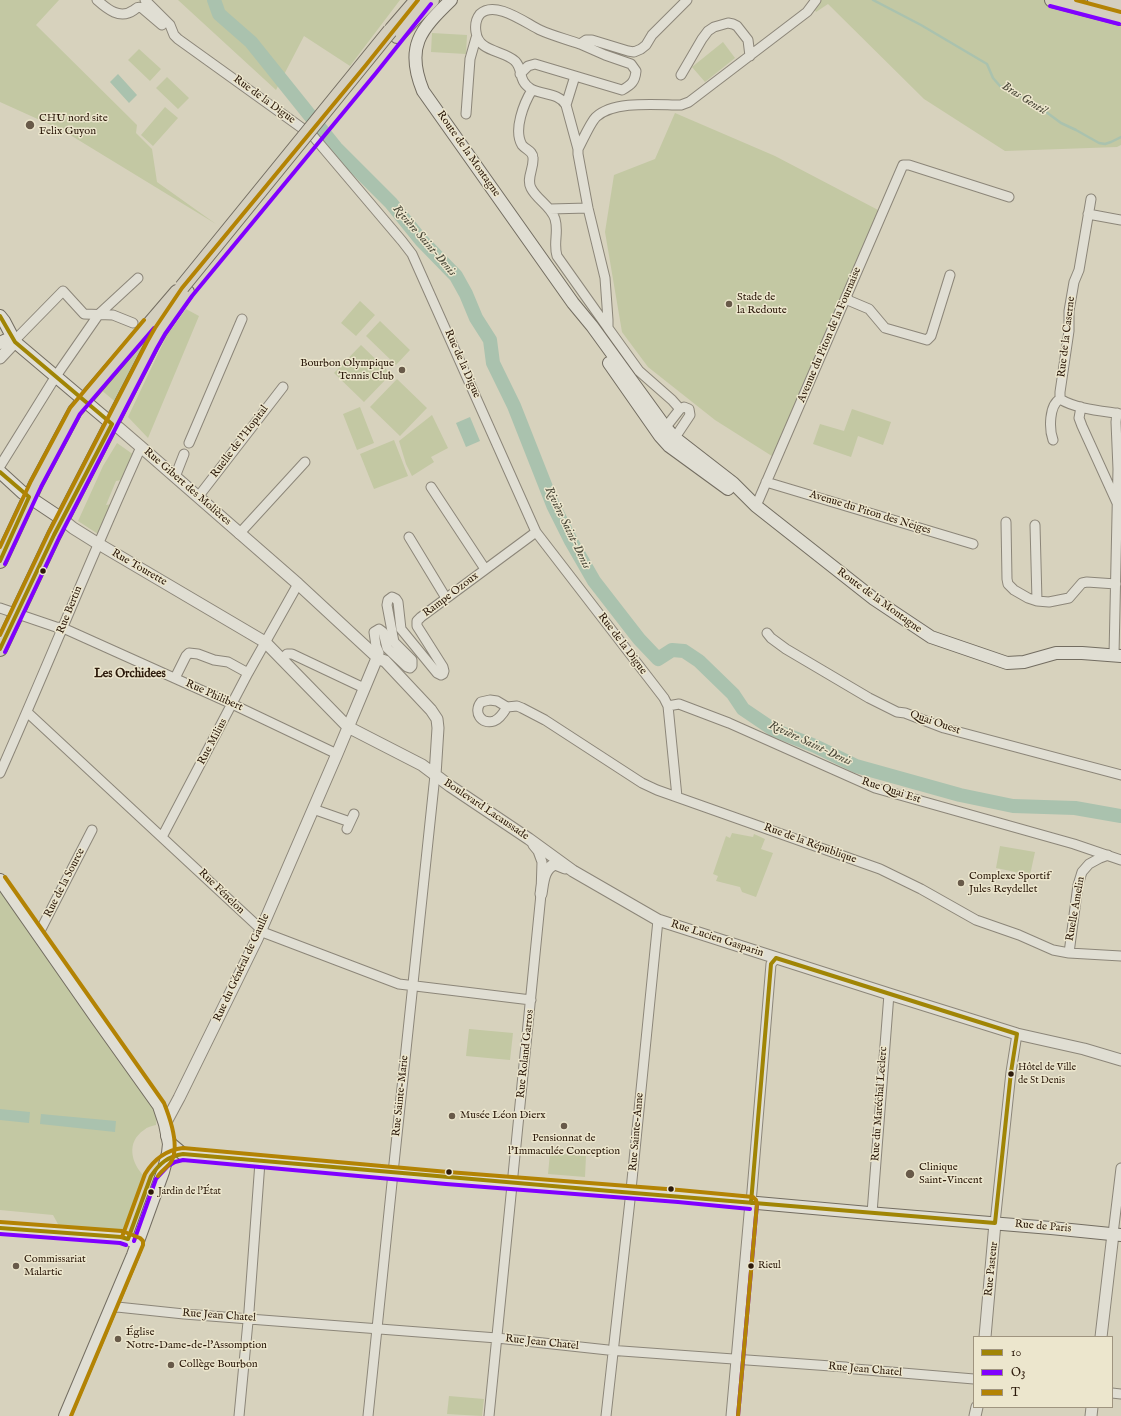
<!DOCTYPE html>
<html>
<head>
<meta charset="utf-8">
<style>
	body { margin:0 }
	#map { position:relative; width:1121px; height:1416px; overflow:hidden; background:#d7d2bd; font-family:"IM FELL English",serif }
	canvas { display:block }
	.legend { position:absolute; left:973px; top:1336px; width:140px; height:72px; box-sizing:border-box; background:#ece6cd; border:1px solid #9f947f; margin:0; padding:5px 7px; list-style:none; font-size:12px; color:#2c1a0b }
	.legend li { display:flex; align-items:center; gap:8px; height:20px }
	.legend b { width:20px; border:1px solid #9f947f }
</style>
</head>
<body>
<div id="map">
<canvas width="1121" height="1416"></canvas>
<ul class="legend">
<li><b style="height:5px;background:#a08505"></b>10</li>
<li><b style="height:5px;background:#8000ff"></b>O3</li>
<li><b style="height:5px;background:#b38304"></b>T</li>
</ul>
</div>
<script>
const ctx = document.querySelector('canvas').getContext('2d');
ctx.lineJoin = 'round';
function paint(path, color) { ctx.fillStyle = color; ctx.fill(path, 'evenodd'); }
function strokePath(path, color, width, dash) { ctx.strokeStyle = color; ctx.lineWidth = width; ctx.lineCap = dash ? 'butt' : 'round'; ctx.setLineDash(dash || []); ctx.stroke(path); }
function drawText(font, color, halo, rows, align = 'center') {
  ctx.font = font + ' "IM FELL English",serif'; ctx.lineWidth = 3; ctx.setLineDash([]); ctx.textBaseline = 'middle'; ctx.strokeStyle = halo; ctx.fillStyle = color; for (const [text, x, y, turn = 0] of rows) {
    ctx.save(); ctx.translate(x, y); ctx.rotate((+turn || 0) * Math.PI / 180); ctx.textAlign = isNaN(turn) ? turn : align; if (halo) ctx.strokeText(text, 0, 0); ctx.fillText(text, 0, 0); ctx.restore();
  }
}
paint(new Path2D(`
	M0 0H59L36 25 137 125 136 133 152 149 157 182 216 224 62 130 0 102Z
	M178 0H400L350 66 304 36 276 90Z
	M809 0H1121V145L1117 147 1005 151 924 99 828 4 816 12Z
	M432 33 467 35 466 54 431 52Z
	M723 42 735 58 705 82 692 67Z
	M139 49 161 69 150 81 128 60Z
	M167 77 189 98 178 109 156 88Z
	M165 107 178 118 153 146 141 135Z
	M675 113 775 156 880 211 775 458 715 420 648 367 622 332 605 232 614 175 655 159Z
	M360 301 375 315 356 336 341 323Z
	M186 309 199 316 148 438 128 417 167 335Z
	M380 321 410 350 396 365 366 336Z
	M150 334 152 336 118 404 100 389Z
	M361 345 391 374 364 402 334 373Z
	M397 379 427 408 400 436 370 407Z
	M360 407 374 443 357 450 343 414Z
	M852 409 891 422 883 445 858 436 851 457 813 444 820 424 844 431Z
	M432 415 448 448 431 457 434 462 412 476 406 464 399 441Z
	M394 440 408 476 374 489 360 454Z
	M117 443 134 455 122 480 116 481 106 505 112 504 98 534 78 521 103 466Z
	M732 833 753 837 754 834 765 839 761 849 773 853 756 897 742 892 740 887 716 881 718 876 713 874 726 836 730 838Z
	M1000 846 1035 852 1030 875 996 868Z
	M0 887 157 1113 156 1125C152 1126 147 1127 144 1130 126 1142 131 1163 144 1176L125 1231 59 1226 53 1215 0 1210Z
	M469 1029 513 1033 510 1060 466 1056Z
	M550 1153 586 1156 585 1177 548 1174Z
	M449 1396 484 1399 482 1416 447 1414Z`), '#c3c8a3');
paint(new Path2D(`
	M118 74 137 95 129 103 110 82Z
	M470 417 480 441 466 447 456 423Z
	M0 1109 30 1112 29 1123 0 1120Z
	M41 1114 116 1121 115 1132 40 1124Z`), '#aac2ae');
strokePath(new Path2D(`
	M873 0 921 25 987 64 993 78 1000 86 1034 103 1061 123 1076 130 1099 143 1105 144 1111 142 1121 137`), '#aac2ae', 2.5);
strokePath(new Path2D(`
	M214 0 219 14 251 42 336 148 391 203 421 240 456 276 466 294 476 318 490 340 493 363 514 406 553 505 571 541 594 581 639 639 658 659 672 650 684 651 699 661 733 694 743 709 774 730 815 746 856 766 960 795 1013 806 1075 808 1121 816`), '#aac2ae', 14);
const minor = new Path2D(`
	M97 0C107 9 120 20 134 10 137 8 137 6 142 8L162 25
	M145 0 170 25 174 35 178 39 313 136 402 241 412 254 536 532 664 698 668 706 677 797
	M520 74 528 66 535 64 622 90C631 85 635 82 636 71L631 64 605 55 580 44
	M681 75 702 39 708 31 714 27 728 23 733 24 737 26 748 40 750 56
	M532 90C524 103 513 130 522 145 526 150 533 151 533 158 534 169 526 178 531 188 537 200 551 206 555 219 559 232 553 243 557 256L608 328V320L605 278 588 208 578 154V149C582 142 590 123 596 117 614 100 658 105 681 105L689 102 807 12 816 0
	M566 105 575 76
	M466 114 470 59 476 38
	M578 149 566 105C559 93 543 95 531 89 517 80 524 70 515 61 503 50 478 52 476 32 475 26 476 19 480 14 495 0 524 22 540 30 553 36 566 39 580 44L586 40H592L628 51 634 52 641 49 646 45 652 35 687 0
	M1091 199 1079 270 1074 282 1069 311V331L1060 392V399C1076 409 1103 411 1121 414
	M550 209 588 208
	M1088 214 1121 220
	M846 297 850 301 869 309 885 328 927 340 931 336 950 275
	M608 328 639 371 672 400 680 409
	M14 341 63 291 84 314 113 315 133 323
	M1081 407 1079 418 1082 426 1117 503
	M662 432 680 409 684 407 689 409 690 415 672 442
	M1053 440C1049 429 1049 405 1060 399
	M189 443 242 319
	M0 466 56 376 99 314 138 278
	M175 477 184 454
	M766 482 973 544
	M431 487 485 569
	M198 497 283 387
	M756 506 903 165H909L1009 197
	M1006 522 1007 579 1008 584 1014 590 1028 598 1037 601 1049 602 1069 598 1082 583 1087 582 1116 584
	M1035 525 1037 601
	M239 534 305 462
	M409 537 446 598
	M0 608 56 627 63 628 232 704 337 754
	M767 633 771 638 786 649 869 698 897 712 905 713 944 728 1121 775
	M1114 655 1118 469 1116 422 1117 413
	M377 658 379 653 376 646 374 632 379 629 383 632 387 648 407 667 410 668 412 666V660L394 642 387 605 388 600 392 597 396 599 398 602 401 629 437 673 441 675 443 674 444 671 443 667 417 626V621L421 617 536 532
	M282 659 287 654H292L364 688
	M175 678 186 656 189 653 198 654 214 660 228 662 248 673
	M668 706 679 704 729 723 875 788 1074 844 1121 860
	M507 707C504 712 500 719 494 721 481 725 473 712 481 702L490 700 497 701 507 707 517 706 522 708 545 720 642 783 657 790 880 869 921 889 976 920 1019 935 1053 950 1069 953 1121 956
	M27 712 265 933 399 984 531 1000
	M0 773C48 665 92 555 141 447
	M313 809 350 822
	M347 829 354 814
	M162 837 248 673 298 584
	M38 935 92 830
	M1069 953 1078 885 1082 872 1089 864 1100 858 1108 855
	M751 1203 771 964 776 958
	M872 1213 889 994
	M995 1223 1011 1072 1017 1034
	M1113 1234 1121 1168
	M111 1308 117 1307 184 1314 497 1338 608 1350 845 1367 855 1369 974 1379
	M1112 1393 1121 1394
	M239 1416 249 1311 260 1162
	M368 1416 393 1173 435 775
	M489 1416 541 894 542 862 538 851 533 845
	M606 1416 630 1200 658 920`);
const tertiary = new Path2D(`
	M0 358 15 342
	M112 424 119 428 141 447 298 584 379 659 385 661 431 710 437 719 438 728 435 775
	M62 519 73 528 97 543 265 642 348 727 422 765 450 786 529 839 573 871 658 920 889 994 1017 1034 1084 1049 1121 1060
	M541 894C543 882 543 869 555 864L565 868
	M165 1124 179 1098 257 939 337 754 377 658
	M0 1228 121 1237 137 1243
	M985 1337 995 1223
	M1101 1337 1113 1234
	M732 1416 751 1203
	M975 1416 977 1407
	M1091 1416 1092 1407`);
const secondary = new Path2D(`
	M451 0C420 30 405 47 423 91L573 303 592 326 666 428 675 438 733 483 756 506 874 599 931 637 1007 663 1024 662 1056 653H1082L1121 656
	M0 316 4 321 15 342 112 424
	M0 343 6 340H13
	M609 363 660 436 669 446 728 489
	M0 472 23 493 62 519
	M0 880 97 1019 159 1106 165 1124 169 1144 168 1153 163 1172 133 1255 65 1416
	M167 1136 171 1144 183 1154 447 1178 679 1196 880 1214 1051 1228 1121 1235`);
const primary = new Path2D(`
	M1052 0 1121 18
	M1095 0 1121 7
	M392 29 417 0
	M397 36 432 0
	M0 561 36 484 75 411 177 292
	M0 649 54 535 152 345 160 331 187 292`);
strokePath(minor, '#8c8679', 11);
strokePath(tertiary, '#8c8679', 13);
strokePath(secondary, '#736d61', 14);
strokePath(primary, '#736d61', 16);
strokePath(minor, '#e0ded3', 9);
strokePath(tertiary, '#e0ded3', 11);
strokePath(secondary, '#e0ded3', 12);
strokePath(primary, '#d4cfbf', 14);
const primaryBridge = new Path2D(`
	M182 287 390 31`);
strokePath(primaryBridge, '#736d61', 16, []);
strokePath(primaryBridge, '#d4cfbf', 14);
strokePath(new Path2D(`
	M0 316 15 342 112 424
	M0 472 29 497 0 561
	M0 649 54 535 112 424
	M776 958 1017 1034
	M751 1203 771 964 776 958
	M0 1228 121 1237 128 1239
	M128 1239 151 1176C159 1164 168 1156 183 1154 454 1179 724 1200 995 1223L1011 1072 1017 1034`), '#a08505', 4);
strokePath(new Path2D(`
	M1050 6 1119 24
	M5 564 41 487 80 414 154 328
	M5 652 59 538 157 348 165 334 192 296 376 73 431 4
	M0 1234 120 1243 126 1245
	M134 1241 156 1179 168 1166 175 1162 183 1160 446 1184 678 1202 750 1209
	M738 1416 757 1204`), '#8000ff', 4);
strokePath(new Path2D(`
	M1076 0 1121 12
	M0 547 31 481 70 408 144 320
	M0 635 49 532 147 342 155 328 182 288 366 65 418 0
	M5 877 164 1103C170 1118 180 1147 171 1162 168 1167 161 1171 158 1176
	M0 1222 122 1231 140 1238 143 1241V1245L71 1416
	M122 1237 145 1174C154 1159 166 1150 183 1148L448 1172 679 1190 753 1197 756 1200 757 1204 738 1416`), '#b38304', 4);
for (const [x, y, r, color] of [
	[30,125,5,"#685a49"],
	[729,304,4,"#685a49"],
	[402,370,4,"#685a49"],
	[43,571,3.5,"#2c1a0b"],
	[961,883,4,"#685a49"],
	[1011,1074,3.5,"#2c1a0b"],
	[452,1116,4,"#685a49"],
	[564,1126,4,"#685a49"],
	[449,1172,3.5,"#2c1a0b"],
	[910,1174,5,"#685a49"],
	[671,1189,3.5,"#2c1a0b"],
	[151,1192,3.5,"#2c1a0b"],
	[16,1266,4,"#685a49"],
	[751,1266,3.5,"#2c1a0b"],
	[118,1339,4,"#685a49"],
	[171,1365,4,"#685a49"]
]) { const dot = new Path2D(); dot.arc(x, y, r, 0, 2 * Math.PI); ctx.fillStyle = color; ctx.fill(dot); strokePath(dot, '#ece6cd', 1.5); }
drawText('10px', '#2c1a0b', '#ece6cd', [
	["Hôtel de Ville",1018,1068],
	["de St Denis",1018,1081],
	["Jardin de l'État",158,1192],
	["Rieul",758,1266]
], 'left');
drawText('11px', '#2c1a0b', '#ece6cd', [
	["Rue de la Digue",264,100,36],
	["Route de la Montagne",468,154,55],
	["Avenue du Piton de la Fournaise",830,335,-67],
	["Rue de la Caserne",1067,337,-83],
	["Rue de la Digue",462,364,66],
	["Ruelle de l'Hopital",240,442,-53],
	["Rue Gibert des Molières",187,487,41],
	["Avenue du Piton des Neiges",870,513,17],
	["Rue Tourette",139,568,30],
	["Rampe Ozoux",451,595,-37],
	["Route de la Montagne",879,601,36],
	["Rue Bertin",70,610,-68],
	["Rue de la Digue",622,644,53],
	["Rue Philibert",214,696,24],
	["Quai Ouest",935,723,19],
	["Rue Milius",213,742,-62],
	["Rue Quai Est",891,791,18],
	["Boulevard Lacaussade",486,810,34],
	["Rue de la République",810,844,20],
	["Rue de la Source",65,883,-63],
	["Rue Fénelon",221,892,44],
	["Ruelle Amelin",1076,909,-80],
	["Rue Lucien Gasparin",717,939,18],
	["Rue du Général de Gaulle",242,968,-65],
	["Rue Roland Garros",526,1054,-84],
	["Rue Sainte-Marie",401,1096,-84],
	["Rue du Maréchal Leclerc",880,1104,-86],
	["Rue Sainte-Anne",637,1132,-85],
	["Rue de Paris",1043,1227,5],
	["Rue Pasteur",992,1269,-84],
	["Rue Jean Chatel",219,1316,4],
	["Rue Jean Chatel",542,1343,6],
	["Rue Jean Chatel",865,1370,5]
]);
drawText('11px', '#2c1a0b', '#ece6cd', [
	["CHU nord site",39,119],
	["Felix Guyon",39,132],
	["Stade de",737,298],
	["la Redoute",737,311],
	["Bourbon Olympique",394,364,"right"],
	["Tennis Club",394,377,"right"],
	["Complexe Sportif",969,877],
	["Jules Reydellet",969,890],
	["Musée Léon Dierx",460,1116],
	["Pensionnat de",564,1139,"center"],
	["l'Immaculée Conception",564,1152,"center"],
	["Clinique",919,1168],
	["Saint-Vincent",919,1181],
	["Commissariat",24,1260],
	["Malartic",24,1273],
	["Église",126,1333],
	["Notre-Dame-de-l'Assomption",126,1346],
	["Collège Bourbon",179,1365]
], 'left');
drawText('italic 12px', '#4c4a3a', '#ece6cd', [
	["Bras Gentil",1024,99,32],
	["Rivière Saint-Denis",424,241,49],
	["Rivière Saint-Denis",567,528,64],
	["Rivière Saint-Denis",810,744,25]
]);
drawText('bold 12px', '#2c1a0b', '#ece6cd', [
	["Les Orchidees",130,675]
]);
</script>
</body>
</html>
